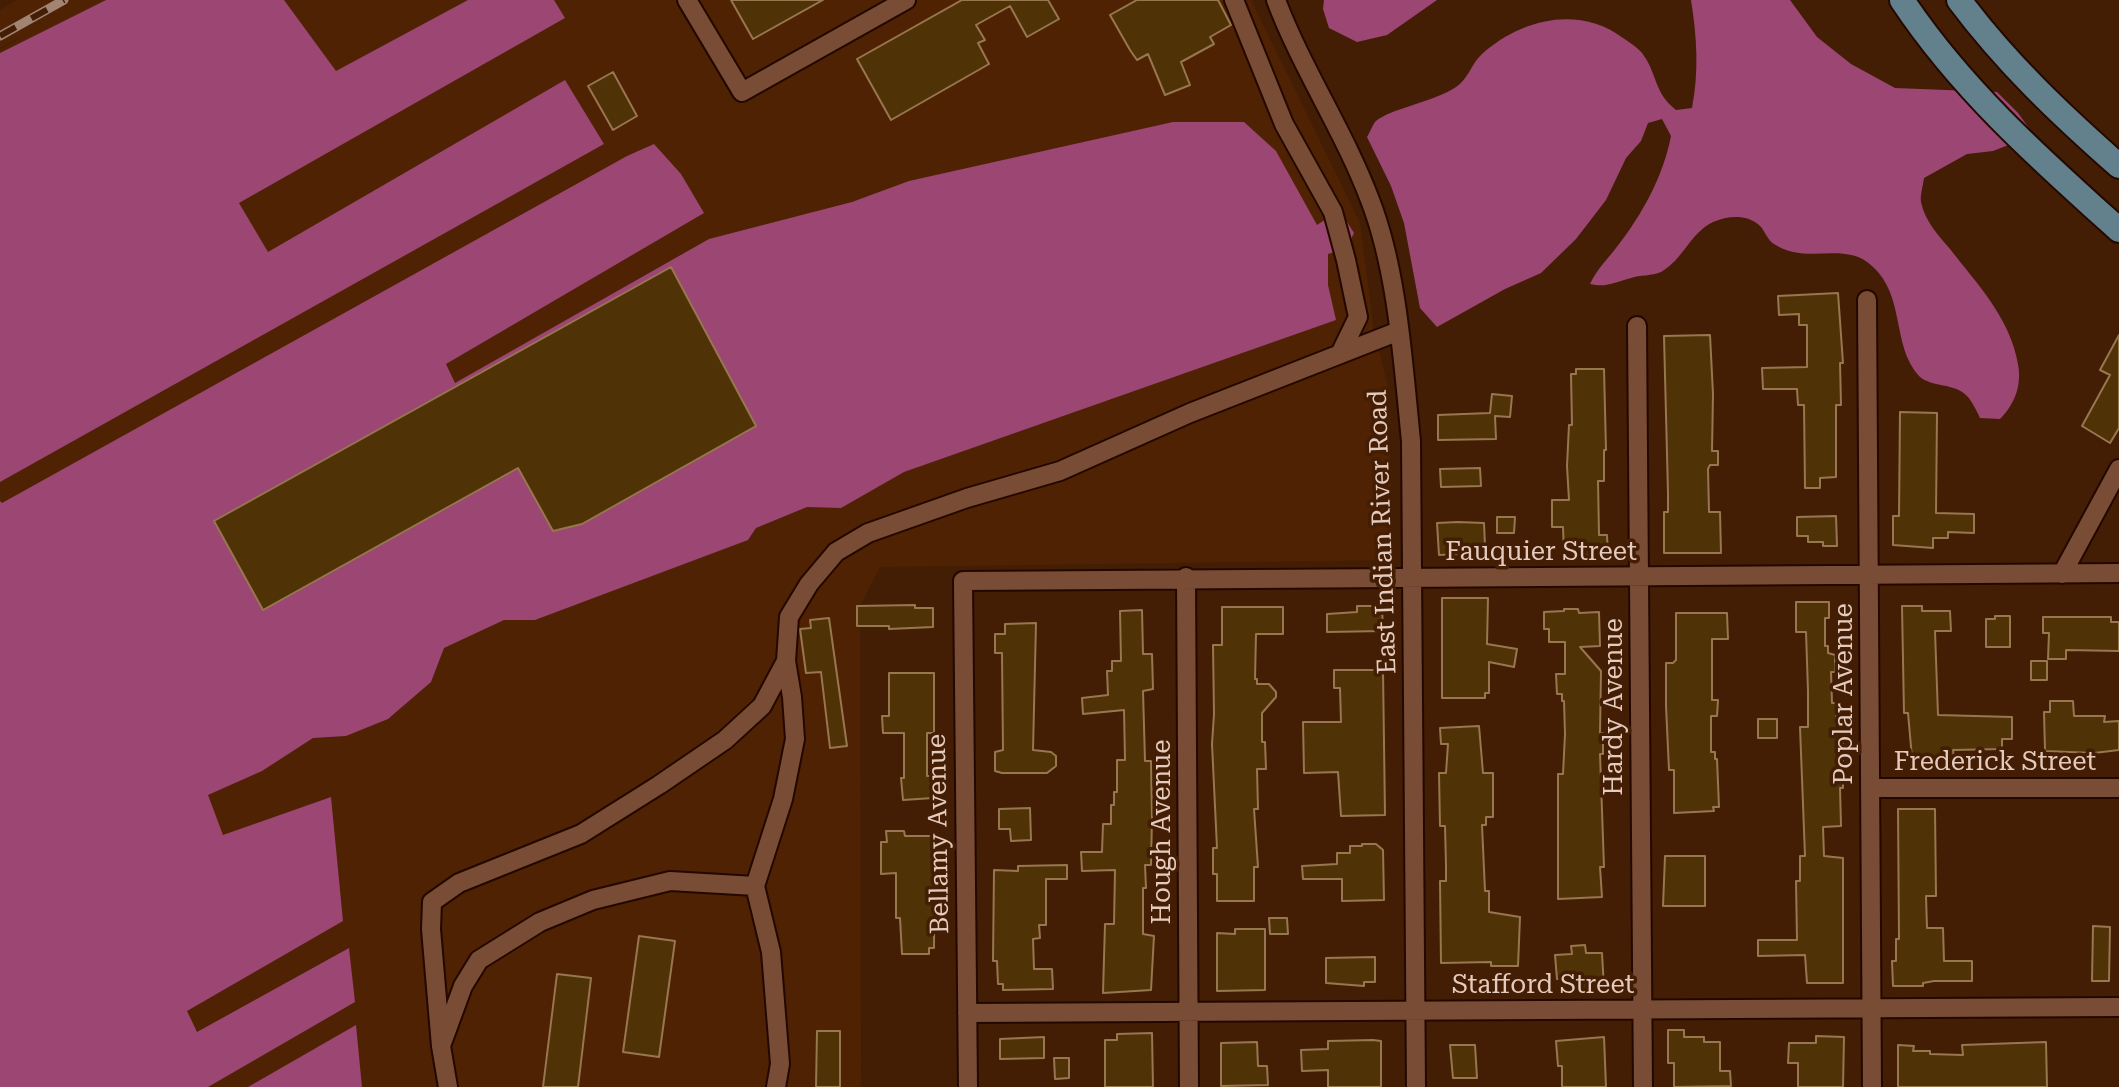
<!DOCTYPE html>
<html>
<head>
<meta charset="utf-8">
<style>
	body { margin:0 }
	canvas { display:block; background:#431d04 }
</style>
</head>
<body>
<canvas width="2119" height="1087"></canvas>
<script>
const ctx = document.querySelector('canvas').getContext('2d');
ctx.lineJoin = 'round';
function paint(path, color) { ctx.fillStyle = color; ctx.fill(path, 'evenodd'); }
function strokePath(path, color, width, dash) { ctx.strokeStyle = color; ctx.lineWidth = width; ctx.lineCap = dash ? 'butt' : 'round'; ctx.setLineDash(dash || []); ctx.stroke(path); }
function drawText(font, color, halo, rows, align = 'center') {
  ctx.font = font + ' "Roboto Serif",serif'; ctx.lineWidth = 7; ctx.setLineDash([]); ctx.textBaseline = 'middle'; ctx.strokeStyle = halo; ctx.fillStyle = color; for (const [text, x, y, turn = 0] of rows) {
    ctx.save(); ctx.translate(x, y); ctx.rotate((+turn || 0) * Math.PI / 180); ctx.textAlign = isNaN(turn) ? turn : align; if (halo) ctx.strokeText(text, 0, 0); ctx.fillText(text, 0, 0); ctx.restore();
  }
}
paint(new Path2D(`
	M17 0H1251L1360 223 1374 331 1389 390 1392 560 880 567 860 606 861 1087H41L0 774V49L34 30 0 48V10Z`), '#4f2203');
paint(new Path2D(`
	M106 0H284L336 71 468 0H554L565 18 239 203 268 252 565 80 604 144 0 482V53Z
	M1324 0H1437L1387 35 1357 42 1329 28 1323 9Z
	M1691 0H1790L1817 37 1851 64 1895 88 1997 92 2018 113 2034 135 1993 151 1967 154 1924 178C1923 186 1920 195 1921 202 1925 221 1938 235 1950 249 1978 285 2010 318 2018 364 2022 385 2015 404 2000 419L1980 418C1977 412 1973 403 1968 397 1955 382 1931 388 1919 376 1891 345 1906 296 1872 266 1844 240 1807 266 1774 244 1767 240 1765 230 1759 225 1746 214 1728 216 1713 222 1690 233 1683 260 1661 272 1652 276 1640 275 1631 278 1615 282 1607 288 1590 284 1597 269 1606 261 1616 248 1642 215 1663 177 1671 136L1662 119 1648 123 1641 141 1626 158 1606 200 1576 239 1541 273 1505 289 1437 327 1420 308 1404 223 1391 186 1367 137C1370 132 1373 124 1376 121 1390 109 1436 101 1456 87 1469 78 1471 64 1482 54 1521 19 1579 5 1623 38 1629 42 1637 47 1642 53 1658 74 1653 92 1676 110L1692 108C1699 72 1697 37 1691 0Z
	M1173 122H1244L1276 151 1317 225 1326 219 1347 222 1354 233 1346 249 1328 254V285L1336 320 904 472 841 508 807 507 756 528 748 540 535 620H504L444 648 431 682 388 719 346 736 313 738 262 771 208 795 223 835 331 797 343 921 187 1011 197 1032 349 948 355 1002 208 1087H0V501L2 503 627 156 654 144 681 174 704 213 446 364 455 383 709 239 852 202 909 181Z
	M356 1025 362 1087H248Z`), '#9b4673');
const building = new Path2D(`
	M731 0H823L753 39Z
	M962 0H1048L1059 19 1027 37 1010 6 976 25 985 40 978 43 989 64 891 120 857 59Z
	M1137 0H1218L1231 25 1210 37 1214 44 1181 62 1190 85 1165 95 1148 54 1137 60 1130 50 1110 15Z
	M613 72 637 116 613 130 588 86Z
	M671 267 756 426 582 524 553 531 518 468 263 610 214 521Z
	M1838 293 1843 363H1840L1841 405H1836V477L1820 478V488H1805L1804 405H1798L1797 389H1763L1762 368 1807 367V325H1799V314L1779 315 1778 296Z
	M1710 335 1713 394 1712 451H1718V465H1710L1708 469 1709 512H1720L1721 553H1664V512H1668V493L1664 336Z
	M2119 335V428L2110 443 2082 426 2110 375 2100 370Z
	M1576 369H1604L1606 450H1604V481H1598L1599 535H1607L1608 555H1564L1563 527H1552V500H1569L1567 466 1569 425H1572L1571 374H1576Z
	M1492 394 1512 396 1510 417 1495 416 1496 439 1438 440V415L1490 413Z
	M1900 412 1937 413 1936 513 1974 514V533L1948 532V538H1933V548L1893 545V516H1899Z
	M1480 468 1481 486 1441 487 1440 469Z
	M1836 516 1837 546H1823V542H1808V536H1797V517Z
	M1497 517H1515L1514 533H1497Z
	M1458 522 1484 523 1485 546 1461 550V554L1439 555 1437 523Z
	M1442 598H1488L1487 644 1517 649 1514 667 1489 662V693H1485V698H1442Z
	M1796 602H1829V618H1825V646H1828V653L1835 655V672H1831L1832 703H1836V724L1843 726V788H1840L1841 826 1823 827 1824 856 1843 858V983H1807L1805 955 1758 956V940H1797L1796 881H1800V856H1805L1800 727H1808V691L1806 632H1796Z
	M915 605V608H933V627L889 629V626H857V606Z
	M1357 606H1382L1383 631 1327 632V614L1357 612Z
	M1902 606H1922V611H1950L1951 631H1935L1938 715 2012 717V739H2002V749L1953 750 1954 758H1912L1908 713H1904Z
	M1222 607H1283V634H1256L1255 679H1257V684H1269L1276 692V697L1262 713V742H1265L1266 769H1257L1258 809H1254L1258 867H1254V901H1217V874H1213V848H1217L1212 744 1214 714 1213 645H1222Z
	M1564 609H1578L1579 613 1599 612 1600 646 1580 647 1601 671 1600 733H1603V754H1600L1604 867H1600L1602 897 1558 899V774H1563L1565 734 1564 701H1562V694H1557L1556 674H1565V642H1549V629H1544V612L1564 611Z
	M1142 610 1143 654H1152L1153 689 1143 691 1145 761H1151L1152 817 1151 865H1145L1146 888H1143V934L1154 936 1151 990 1103 993 1105 924H1114L1115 870 1082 871 1081 852H1102L1103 824H1111V805H1114V792H1117V760H1125L1124 710 1083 714 1082 698 1108 695 1107 671H1112V661H1121L1120 611Z
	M1676 613H1727L1728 639H1712V700H1718L1717 716H1711V752H1715V759H1717L1719 807H1713L1714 811 1674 813V770H1669L1666 706V663H1673L1676 660Z
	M1995 616H2010V647H1986V619H1995Z
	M2043 617H2111V622H2119V651L2066 650V659H2048L2049 633H2043Z
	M829 618 847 746 830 748 821 672 806 673 800 629 811 628 810 620Z
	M1036 623 1033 750 1051 752 1056 756V766L1047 773H1002L995 771V752L1003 750 1002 653H995V634H1005V624Z
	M2031 661H2047V680H2031Z
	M1334 670H1383L1385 815 1341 816 1338 772 1304 773 1303 722H1341L1340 688H1334Z
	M889 673H934V733H927V776H931L933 798 903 800 901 778H904V733H883L882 716H889Z
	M2050 701H2073L2074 716H2105L2104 722 2119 721V750L2094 753 2045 751 2044 712H2050Z
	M1758 719H1777V738H1758Z
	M1479 726 1483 773H1493V817H1486V825H1482L1485 891H1489V912L1520 917 1518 966H1491V962L1441 963 1440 881H1446V865L1445 826H1440L1439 773H1446L1448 744H1441L1440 728Z
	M1030 808 1031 840 1011 841 1010 829H999V809Z
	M1898 809H1935L1936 896H1926L1927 928H1943L1944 961H1972V981H1934L1923 983V986H1893L1892 961H1896V939H1899Z
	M886 831H904L905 836H935L934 948H929V954H902L900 918H896V873L881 874V842H887Z
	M1362 844H1376L1383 850 1384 900 1342 901V879H1303L1302 866 1337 864V853H1350V846H1362Z
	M1665 856H1705V906H1663Z
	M1067 865V879H1046V925H1039L1040 938 1033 939 1034 969H1052L1053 989 1003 990V984H998L997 961H993L994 870 1018 871V866Z
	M1269 918H1287L1288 934H1270Z
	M2093 926 2110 927 2109 981H2092Z
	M1235 929H1265V990L1217 991V933L1235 934Z
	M639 936 675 941 659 1057 623 1052Z
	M1585 945 1586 953H1602L1604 988 1574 992V983H1567L1566 979H1557L1555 955 1572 954 1571 946Z
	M1375 957V982H1364V986L1326 983V958Z
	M557 974 591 978 578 1087H543Z
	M1668 1030H1684V1037H1704V1042H1720V1071H1730L1731 1086 1674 1087V1063H1668Z
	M817 1031H840V1087H816Z
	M1152 1033 1153 1087H1105V1040H1117V1034Z
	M1816 1036 1844 1037 1843 1087H1798V1063H1788L1789 1043H1816Z
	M1044 1037V1058L1000 1059V1039Z
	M1604 1037 1606 1087H1562V1066H1558L1556 1041Z
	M1373 1040 1381 1041V1087H1328V1070L1302 1071 1301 1050 1328 1049V1041Z
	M1257 1042 1258 1066H1267L1268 1085 1221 1086V1043Z
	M2046 1042 2047 1087H1898V1045L1914 1046 1913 1051H1930V1054L1963 1055 1962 1045Z
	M1450 1045H1475L1477 1078H1453Z
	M1054 1058H1069V1078L1055 1079Z`);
paint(building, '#503207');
strokePath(building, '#98764f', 2);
const minor = new Path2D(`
	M687 0 742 92 906 0
	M1234 0 1284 124 1333 212 1346 260 1358 317 1340 354
	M1276 0C1302 69 1344 131 1370 200 1398 272 1403 364 1411 441L1416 1087
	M1867 300 1872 1087
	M1637 326 1643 1087
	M2062 574 2119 469
	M1186 577 1189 1087
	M1870 788H2119
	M967 1013 2119 1007
	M441 1046 431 929 432 902 459 883 581 834 659 785 725 740 762 706 786 661
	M448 1087 441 1046 463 986 479 960 540 922 593 900 670 881 755 886
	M776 1087 780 1064 771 952 755 886 783 799 795 739 792 697 786 661 789 617 809 584 836 552 868 533 967 498 1060 471 1190 413 1399 331
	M968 1087 963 581 2119 573`);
const major = new Path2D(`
	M1902 0C1961 89 2040 159 2119 230
	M1959 0C2006 63 2061 115 2119 166`);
strokePath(minor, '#240800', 22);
strokePath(major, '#240800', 28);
strokePath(minor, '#794d35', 18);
strokePath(major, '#62818d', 24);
const rail = new Path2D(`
	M0 36 64 0`);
strokePath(rail, '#a28472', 9);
strokePath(rail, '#431d04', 6, [18]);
drawText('26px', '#e5cbbe', '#431d04', [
	["East Indian River Road",1383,532,-92],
	["Fauquier Street",1541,552],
	["Poplar Avenue",1844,694,-90],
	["Hardy Avenue",1614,707,-90],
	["Frederick Street",1995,762],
	["Hough Avenue",1162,832,-90],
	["Bellamy Avenue",939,834,-91],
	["Stafford Street",1543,985]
]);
</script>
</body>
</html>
